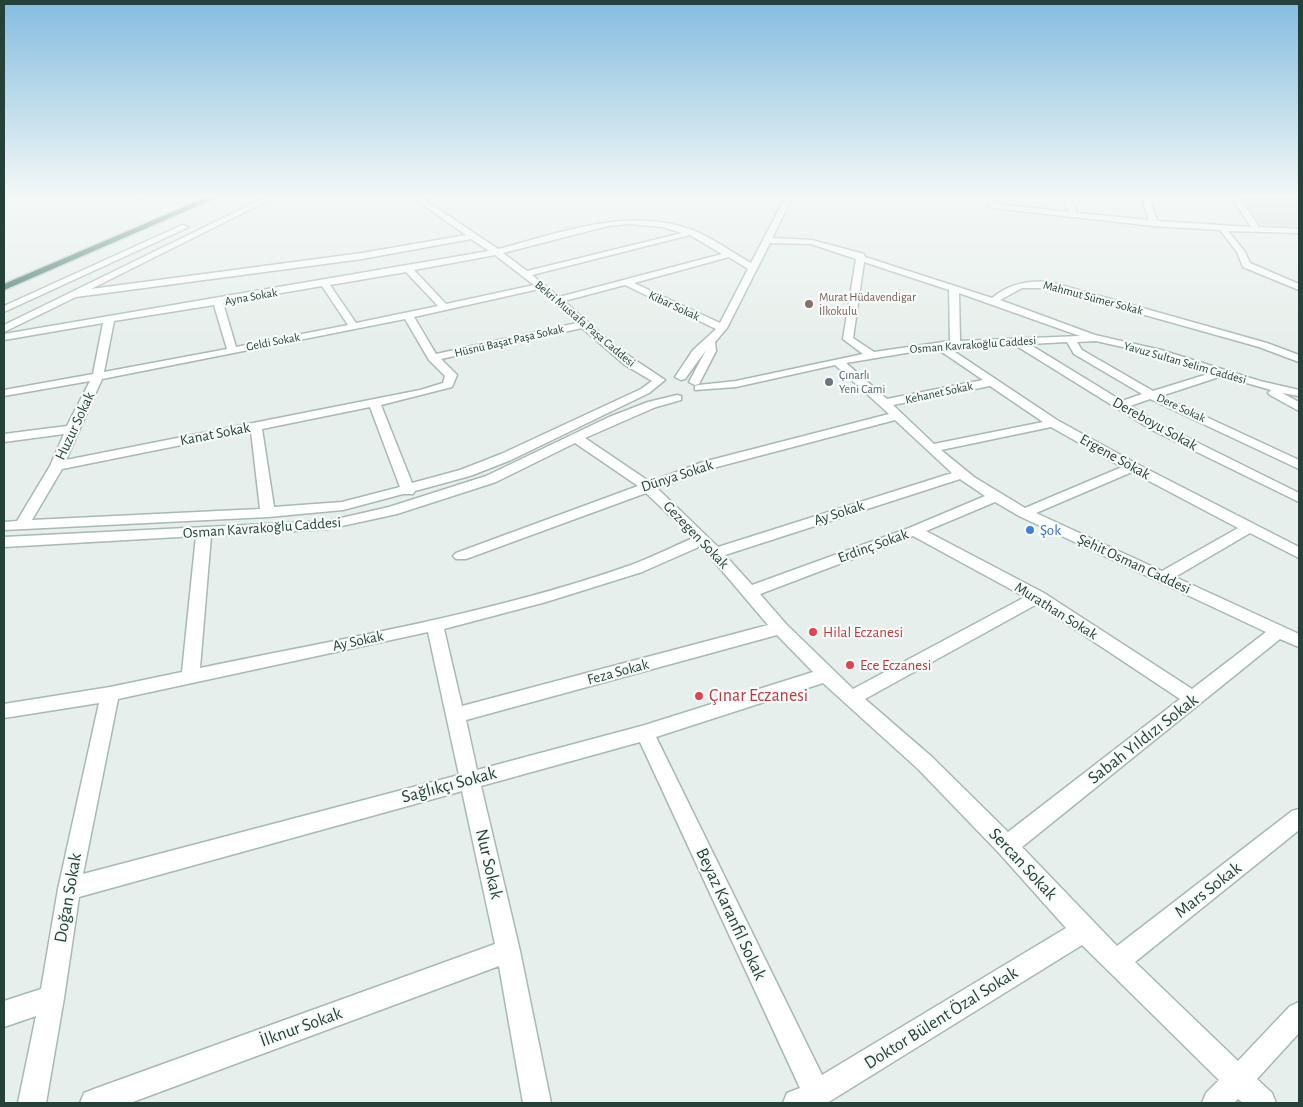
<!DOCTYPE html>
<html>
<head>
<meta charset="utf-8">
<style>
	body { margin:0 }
	#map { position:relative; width:1303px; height:1107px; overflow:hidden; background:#e6efeb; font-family:"Alegreya Sans",sans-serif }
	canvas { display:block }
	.frame { position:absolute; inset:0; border:5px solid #24423a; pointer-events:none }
</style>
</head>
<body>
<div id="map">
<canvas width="1303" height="1107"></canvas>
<div class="frame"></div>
</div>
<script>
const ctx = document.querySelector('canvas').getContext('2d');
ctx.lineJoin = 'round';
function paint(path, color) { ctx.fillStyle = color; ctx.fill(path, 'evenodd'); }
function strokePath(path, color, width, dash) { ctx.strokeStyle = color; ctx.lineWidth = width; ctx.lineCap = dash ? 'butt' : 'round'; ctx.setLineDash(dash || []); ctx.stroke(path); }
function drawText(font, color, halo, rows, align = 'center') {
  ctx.font = font + ' "Alegreya Sans",sans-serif'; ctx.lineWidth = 4.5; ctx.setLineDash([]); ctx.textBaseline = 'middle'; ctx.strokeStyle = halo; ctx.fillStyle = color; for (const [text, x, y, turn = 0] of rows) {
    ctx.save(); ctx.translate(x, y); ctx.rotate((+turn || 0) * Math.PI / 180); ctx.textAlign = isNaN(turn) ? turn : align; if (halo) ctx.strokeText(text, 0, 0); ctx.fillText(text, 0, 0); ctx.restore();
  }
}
paint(new Path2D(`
	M1239 196H1299V229L1264 228Z`), '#d4dfda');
const minor = new Path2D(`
	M140 196H150L143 199Z
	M268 196H277L91 289 362 253 466 235 411 196H419L498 249C561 233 630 205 695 231 714 239 733 253 751 263L786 196H793L772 238 812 240 864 254 865 257 992 298C1009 284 1028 280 1050 282L1267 343 1299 355V362L1259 347 1049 288H1022L1000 300 1095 335 1161 350 1260 381 1299 390V396L1282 393 1299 402V411L1270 395 1268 393 1271 390 1222 376 1161 396 1299 460V469L1150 399 1130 406 1160 424 1299 493V502L1152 430 1015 345 949 348 1057 420 1137 464 1299 547V558L1250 533 1175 577 1299 634V647L1280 639 1022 847 1117 946 1292 811 1299 809V830L1135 962 1238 1061 1290 1006 1299 1002V1033L1257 1079 1272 1093 1276 1103H1243L1238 1099 1234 1103H1202L1206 1093 1219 1080 1082 945 827 1103H783L787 1093 800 1088 640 742 481 786 520 951 551 1103H523L499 966 130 1103H80L84 1093 94 1089 495 944 462 791 79 897 64 998 46 1103H18L36 1016 4 1027V1001L41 989 58 889 99 703 4 718V704L110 687 182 672 196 536 4 547V537L328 521 389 507 486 476 609 417 648 402 677 395 681 396V400L656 407 585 438 650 482 703 462 889 414 835 365 736 387 695 390V386L699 385 736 381 863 354 843 339 856 259 811 244 770 243 727 328 715 342 716 351 699 384 695 385 689 382 706 350 685 379 681 380 675 377 693 350 716 329 625 285 564 301 617 348 665 380 649 393 511 460 470 476 415 491 413 494H403L343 510 268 517 4 530V522L17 521 50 466 64 434 4 442V434L67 426 90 381 4 396V390L93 374 103 323 4 340V334L489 251 471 239 362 259 76 297 4 332V325ZM630 224 662 227 682 233 527 271 503 253 608 226ZM690 235 722 254 559 297 532 275ZM495 255 534 285 446 304 414 270ZM729 257 748 269 720 323 634 283ZM864 262 949 290 950 341 874 352 853 338ZM406 272 438 306 356 323 330 285ZM322 286 348 325 236 347 223 303ZM539 289 577 323 436 354 414 317ZM959 293 1080 336 960 341ZM214 305 227 349 104 372 114 321ZM405 319 429 360 445 376 443 383 420 390 66 460 102 379ZM582 328 625 365 652 381 641 389 501 454 460 470 412 483 381 405 452 387 457 375 441 359ZM1096 341 1154 354 1211 373 1153 391 1082 350 1077 342ZM1067 342 1074 354 1142 394 1122 401 1029 344ZM936 348 983 380 887 399 846 363ZM990 386 1043 422 934 444 893 405ZM370 407 400 487 342 502 274 507 262 429ZM895 420 952 473 718 547 657 488 713 468ZM1051 427 1122 467 1025 508 974 477 941 450ZM251 431 260 509 32 520 62 469ZM575 443 638 486 456 553 453 556 456 559H466L646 493 693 538C672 547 652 557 631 565 492 614 344 638 200 668L211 536 328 529 397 514 496 482ZM1132 472 1238 528 1162 571 1036 513ZM960 479 985 496 909 528 752 585 725 555ZM995 502 1019 516 1266 632 1192 689 1044 593 926 531ZM913 536 1025 597 853 689 786 624 760 594ZM701 546 768 625 462 706 444 629 546 602 642 572ZM1037 604 1180 699 1008 832 932 757 865 699ZM428 632 459 775 83 874 118 699ZM777 635 813 672 645 725 477 770 466 720ZM823 683 918 769 999 853 1066 928 822 1075 656 737Z
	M988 196H995L996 204 1069 212 1063 196H1070L1077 213 1149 220 1141 196H1148L1157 221 1251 227 1231 196H1238L1259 227 1299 229V233L1228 231 1245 252 1250 263 1299 284V290L1243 267 1237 252 1220 230 1154 226 992 208 988 206Z
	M182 225 189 227 4 312V306Z`);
const highway = new Path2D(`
	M210 196H220L4 290V284Z`);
strokePath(minor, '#a8b8b2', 3);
strokePath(highway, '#c2cac8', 3);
paint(minor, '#fff');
paint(highway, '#2f6f62');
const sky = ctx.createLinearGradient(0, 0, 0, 351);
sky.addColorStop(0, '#84bce0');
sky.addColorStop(0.56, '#f4f8f6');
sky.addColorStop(1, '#f4f8f600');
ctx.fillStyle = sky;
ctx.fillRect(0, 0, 1303, 351);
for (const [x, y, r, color] of [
	[809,304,5,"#8d6e63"],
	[829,382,5,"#6b7280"],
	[1030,530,5,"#3f7fe0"],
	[813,632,5,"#e0444e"],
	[850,665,5,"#e0444e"],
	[699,696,5,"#e0444e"]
]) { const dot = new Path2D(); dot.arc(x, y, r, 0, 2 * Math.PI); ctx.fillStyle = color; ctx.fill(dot); strokePath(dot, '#f7fbf9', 2); }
drawText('12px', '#24423a', '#f7fbf9', [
	["Ayna Sokak",251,297,-10],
	["Mahmut Sümer Sokak",1093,298,15],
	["Kibar Sokak",674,306,25],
	["Bekri Mustafa Paşa Caddesi",585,324,40],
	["Hüsnü Başat Paşa Sokak",509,341,-13],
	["Geldi Sokak",273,342,-11],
	["Osman Kavrakoğlu Caddesi",973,345,-4],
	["Yavuz Sultan Selim Caddesi",1185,363,16],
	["Kehanet Sokak",939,393,-12],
	["Dere Sokak",1181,408,25]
]);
drawText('12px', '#785e54', '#f7fbf9', [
	["Murat Hüdavendigar",819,297],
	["İlkokulu",819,311]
], 'left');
drawText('12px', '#5b616d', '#f7fbf9', [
	["Çınarlı",839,375],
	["Yeni Cami",839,389]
], 'left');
drawText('15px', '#24423a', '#f7fbf9', [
	["Dereboyu Sokak",1155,424,29],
	["Huzur Sokak",75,426,-65],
	["Kanat Sokak",215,434,-11],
	["Ergene Sokak",1115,457,29],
	["Dünya Sokak",677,476,-18],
	["Ay Sokak",839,513,-18],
	["Osman Kavrakoğlu Caddesi",262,528,-4],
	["Gezegen Sokak",696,535,46],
	["Erdinç Sokak",873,546,-20],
	["Şehit Osman Caddesi",1134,564,25],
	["Murathan Sokak",1056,611,32],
	["Ay Sokak",358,641,-12],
	["Feza Sokak",618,672,-15]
]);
drawText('15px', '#366cbe', '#f7fbf9', [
	["Şok",1040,530]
], 'left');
drawText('15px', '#be3a42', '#f7fbf9', [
	["Hilal Eczanesi",823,632],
	["Ece Eczanesi",860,665]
], 'left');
drawText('18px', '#be3a42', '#f7fbf9', [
	["Çınar Eczanesi",709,696]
], 'left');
drawText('18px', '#24423a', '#f7fbf9', [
	["Sabah Yıldızı Sokak",1143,739,-38],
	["Sağlıkçı Sokak",449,785,-15],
	["Nur Sokak",489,864,77],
	["Sercan Sokak",1023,864,47],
	["Mars Sokak",1208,890,-38],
	["Doğan Sokak",68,898,-80],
	["Beyaz Karanfil Sokak",731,914,65],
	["Doktor Bülent Özal Sokak",941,1018,-32],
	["İlknur Sokak",301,1027,-20]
]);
</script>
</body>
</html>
